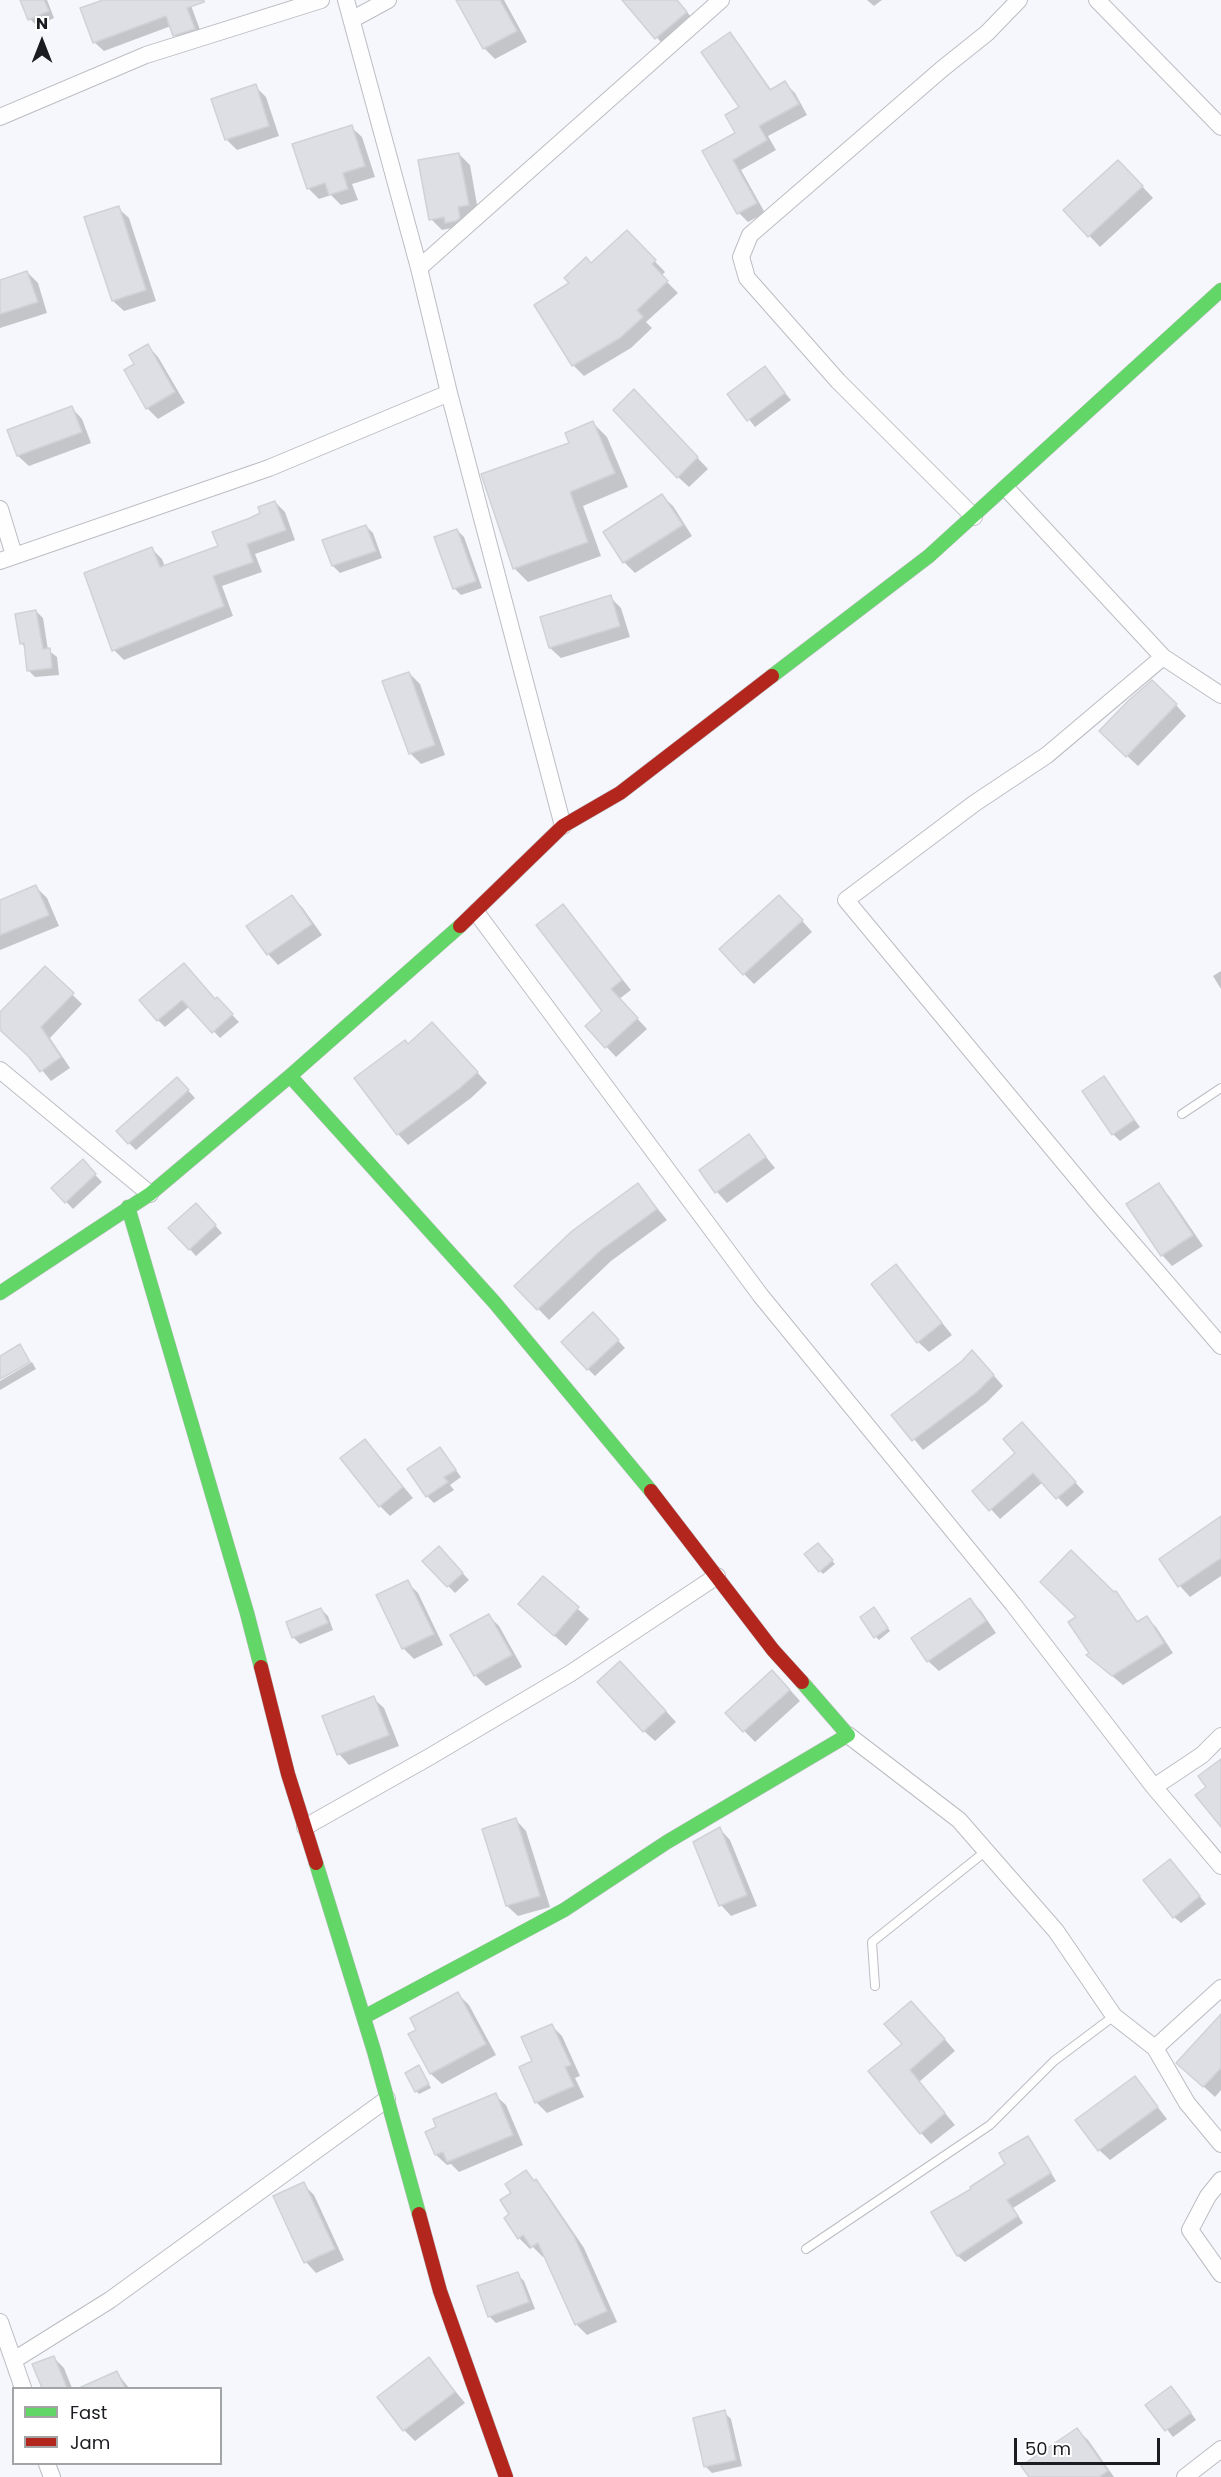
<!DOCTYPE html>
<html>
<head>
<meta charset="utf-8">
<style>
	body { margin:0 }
	#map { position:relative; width:1221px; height:2477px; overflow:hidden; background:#f6f7fc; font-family:Poppins,sans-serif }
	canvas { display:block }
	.legend { position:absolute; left:12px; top:2387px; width:210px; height:78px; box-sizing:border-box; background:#fff; border:2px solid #a3a4a6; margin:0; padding:8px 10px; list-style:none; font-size:18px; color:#1a1c21 }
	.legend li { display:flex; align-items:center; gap:12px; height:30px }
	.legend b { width:30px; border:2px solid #a3a4a6 }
	.north { position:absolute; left:12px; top:12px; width:60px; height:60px; -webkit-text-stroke:4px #fff; paint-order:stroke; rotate:0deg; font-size:16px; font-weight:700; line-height:24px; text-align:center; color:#1a1c21 }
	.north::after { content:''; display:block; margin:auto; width:21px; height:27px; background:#1a1c21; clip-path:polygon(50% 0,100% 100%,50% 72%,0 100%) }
	.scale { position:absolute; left:1014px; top:2438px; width:146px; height:27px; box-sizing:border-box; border:3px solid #1a1c21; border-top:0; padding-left:8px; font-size:18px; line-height:21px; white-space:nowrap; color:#1a1c21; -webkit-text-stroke:4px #fff; paint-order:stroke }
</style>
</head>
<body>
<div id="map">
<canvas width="1221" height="2477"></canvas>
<ul class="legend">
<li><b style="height:8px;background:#63d668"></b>Fast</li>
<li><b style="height:8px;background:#b3261e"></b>Jam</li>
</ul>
<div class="north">N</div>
<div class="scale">50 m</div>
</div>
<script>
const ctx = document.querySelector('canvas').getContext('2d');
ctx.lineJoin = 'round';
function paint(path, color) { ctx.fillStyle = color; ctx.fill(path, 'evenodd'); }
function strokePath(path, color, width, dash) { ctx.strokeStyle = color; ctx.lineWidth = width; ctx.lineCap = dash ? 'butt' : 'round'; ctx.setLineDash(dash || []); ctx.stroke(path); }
paint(new Path2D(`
	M21 0H47L54 18 37 26 30 19Z
	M107 0H189L203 38 184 44 174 35 171 26 104 51 94 42Z
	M461 0H504L527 42 495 59 484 48Z
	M624 0H677L697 24 667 49Z
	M867 0H882L874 6Z
	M729 34 739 44 772 91 785 83 795 93 807 115 768 136 776 150 741 170 765 213 748 222 739 213 704 152 737 134 741 107Z
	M255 86 266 97 279 136 237 150 226 139Z
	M351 127 362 137 375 177 352 184 358 200 341 205 331 195 319 199 308 188Z
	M459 154 470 165 479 216 452 228 442 230 431 219Z
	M1129 172 1153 198 1100 247 1065 210Z
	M118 208 129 218 156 301 124 311 113 301Z
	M627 232 665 272 661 276 678 293 646 322 652 328 631 348 584 376 573 365 571 284Z
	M27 272 38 283 47 313 0 328V281Z
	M148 346 158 357 185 403 158 419 147 408 136 365Z
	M764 368 791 400 755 427 729 394Z
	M645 402 708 469 689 487 678 477Z
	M72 408 82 419 91 443 29 466 18 456Z
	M593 423 607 437 628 487 583 506 601 556 528 582 514 568 571 444Z
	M662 496 673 506 692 536 635 573 624 562 605 533Z
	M275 502 285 512 295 540 255 554 262 572 222 586 233 616 124 660 114 650 86 574 152 549 162 559 165 567 220 547Z
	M366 526 373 533 382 558 340 573 333 566 324 541Z
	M457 530 464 537 482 588 461 595 454 588Z
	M610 597 621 608 630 637 561 658 550 648Z
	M36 611 43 618 48 650 57 657 59 675 35 677 28 670 26 648 21 643Z
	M409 673 420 684 445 755 421 764 410 753Z
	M1176 705 1186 716 1138 766 1112 742Z
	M36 887 47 898 59 926 0 950V902Z
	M292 897 302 907 322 935 278 965 268 954Z
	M790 907 812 932 754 984 744 974Z
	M572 916 631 990 619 999 647 1029 616 1057 587 1026 604 1011Z
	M184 965 215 1001 217 999 239 1022 220 1038 190 1006 165 1027 158 1020Z
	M45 968 82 1004 50 1038 70 1068 51 1081 32 1058 0 1028V1014Z
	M1221 971V989L1213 976Z
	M443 1035 487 1083 471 1098 408 1145 398 1134 409 1045Z
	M1104 1078 1140 1127 1120 1141 1113 1134Z
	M184 1086 195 1098 136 1150 129 1143Z
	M749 1136 775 1168 727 1203 717 1192Z
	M83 1162 102 1182 73 1209 53 1188Z
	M638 1185 667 1220 611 1261 549 1320 516 1286Z
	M1158 1185 1169 1196 1203 1246 1172 1266 1162 1255Z
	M203 1212 222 1233 196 1256 170 1228Z
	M896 1266 952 1335 929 1352 918 1342Z
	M593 1314 625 1348 595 1376 588 1369Z
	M32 1362 36 1369 0 1390V1381Z
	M982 1362 1003 1386 987 1402 923 1450 894 1415Z
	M1031 1433 1084 1492 1067 1507 1043 1482 1000 1519 974 1491 1018 1454Z
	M365 1441 413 1498 390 1516 380 1506Z
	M440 1449 461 1477 450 1485 454 1490 434 1503 427 1496Z
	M1221 1518V1576L1190 1597 1180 1586Z
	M818 1545 835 1564 823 1574 806 1554Z
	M439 1548 469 1580 455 1593 424 1561Z
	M543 1578 589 1619 566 1646 530 1614Z
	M407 1582 418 1593 443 1645 414 1659 404 1649 378 1596Z
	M1115 1593 1139 1623 1147 1618 1156 1627 1173 1653 1123 1685 1088 1656Z
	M970 1600 981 1611 996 1633 939 1671 928 1661Z
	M321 1609 328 1616 333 1630 300 1644 293 1637Z
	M877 1612 890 1631 879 1640 876 1637Z
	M489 1616 499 1626 522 1667 486 1686 475 1675Z
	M631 1673 676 1722 655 1741 644 1731Z
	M783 1682 800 1701 755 1742 727 1713Z
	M373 1698 384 1708 399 1746 349 1765 339 1754 324 1717Z
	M516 1820 526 1831 550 1907 518 1916 507 1906Z
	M720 1829 730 1840 757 1906 731 1916 721 1905Z
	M1177 1868 1206 1904 1181 1923 1174 1917Z
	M458 1994 469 2005 496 2055 442 2084 431 2074 410 2035 418 2030Z
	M922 2013 955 2051 919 2082 955 2125 931 2144 921 2133 904 2044Z
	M1221 2018V2090L1215 2097 1189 2073Z
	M551 2025 562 2036 580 2076 575 2078 584 2097 547 2113 537 2103 521 2068 534 2062Z
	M419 2067 431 2088 419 2094 416 2091Z
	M1135 2078 1167 2119 1110 2160 1099 2150Z
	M495 2095 506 2105 523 2145 459 2172 451 2164 447 2165 436 2155 438 2128Z
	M1027 2138 1034 2145 1056 2181 1013 2208 1023 2223 965 2262 958 2256 933 2213 974 2189 1007 2164Z
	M526 2172 546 2192 584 2248 617 2322 587 2335 576 2324 545 2256 543 2257 533 2247 530 2249 519 2238 506 2218 511 2215 513 2194Z
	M303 2184 314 2195 344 2260 316 2273 306 2262 275 2197Z
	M517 2274 524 2281 535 2309 496 2323 489 2316Z
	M54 2358 64 2368 72 2388H44L34 2365Z
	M429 2359 465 2403 415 2441 404 2430Z
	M117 2373 129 2388H82Z
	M1178 2395 1196 2420 1173 2437 1148 2405Z
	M724 2412 731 2419 742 2466 712 2473 705 2466Z
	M1077 2430 1088 2440 1114 2477H1031Z`), '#0003');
const building = new Path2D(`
	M20 0H44L49 11 28 20Z
	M103 0H204V2L187 8 195 29 173 36 166 16 93 43 80 8Z
	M456 0H500L517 31 483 49Z
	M622 0H677L687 12 655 39Z
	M730 32 770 90 785 81 799 104 759 126 767 140 733 160 757 203 737 214 702 151 735 133 725 115 739 107 701 52Z
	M256 84 269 126 225 140 211 99Z
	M352 125 365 166 343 173 348 189 329 195 325 183 307 189 292 144Z
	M459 153 469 205 458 207 460 218 456 221 445 223 444 217 429 220 418 160Z
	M1118 160 1143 186 1088 237 1063 210Z
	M119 206 146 290 112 301 84 217Z
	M627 230 656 260 652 264 668 281 637 310 643 317 620 338 572 366 534 305 569 283 564 278 586 257 591 263Z
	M27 271 38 302 0 314V280Z
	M148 344 175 392 146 409 124 370 134 364 129 355Z
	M765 366 785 393 747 421 727 394Z
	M634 389 698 457 677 478 613 410Z
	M72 406 82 432 17 456 7 430Z
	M593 421 615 473 570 492 588 542 513 569 481 474 569 443 565 433Z
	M662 494 683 525 623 563 603 532Z
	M275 501 286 530 247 544 253 562 213 576 224 606 112 651 84 573 152 547 160 567 218 546 212 532 250 518 260 513 258 507Z
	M366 525 376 551 332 566 322 540Z
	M457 529 476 581 453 589 434 537Z
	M611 595 620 626 549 648 540 617Z
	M36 610 43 649 50 648 52 668 27 671 24 643 20 644 15 614Z
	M409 672 435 745 409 754 382 681Z
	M1152 680 1177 704 1126 757 1099 731 1129 700Z
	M36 885 49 915 0 935V900Z
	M292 895 312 924 267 955 246 926Z
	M779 895 803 920 743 975 719 949Z
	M563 904 622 980 611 989 638 1018 605 1048 585 1026 602 1011 536 925Z
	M184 963 215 999 217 997 233 1014 212 1033 182 1000 157 1021 139 1000Z
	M45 966 74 993 41 1027 61 1057 40 1072 29 1057 0 1030V1012Z
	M432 1022 478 1072 460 1088 397 1135 354 1078 405 1040 408 1044Z
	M1104 1076 1134 1120 1112 1135 1082 1091Z
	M177 1077 189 1090 128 1144 116 1131Z
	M749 1134 766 1157 715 1193 699 1170Z
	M83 1159 96 1174 65 1203 51 1188Z
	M638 1183 657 1209 601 1250 537 1310 514 1286 572 1231Z
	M1159 1183 1193 1235 1161 1256 1126 1204Z
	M196 1203 216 1225 189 1250 168 1228Z
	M896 1264 942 1323 917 1343 871 1284Z
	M593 1312 619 1340 587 1370 561 1342Z
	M20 1344 30 1362 0 1379V1356Z
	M972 1350 994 1375 977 1392 912 1441 891 1415 962 1361Z
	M1022 1422 1076 1482 1056 1499 1033 1473 989 1511 972 1491 1015 1453 1003 1439Z
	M365 1439 403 1487 379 1507 340 1458Z
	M440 1447 456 1470 444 1477 448 1482 426 1497 407 1469Z
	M1221 1516V1558L1178 1587 1159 1559Z
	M818 1543 833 1560 819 1572 804 1554Z
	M439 1546 463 1573 447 1587 422 1561Z
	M1071 1550 1114 1592 1116 1591 1137 1622 1147 1616 1164 1643 1112 1676 1086 1655 1089 1653 1068 1622 1076 1617 1040 1582Z
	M543 1576 579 1607 554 1636 518 1604Z
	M408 1580 434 1634 402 1649 376 1595Z
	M970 1598 986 1621 927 1662 911 1638Z
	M874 1607 888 1628 874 1638 860 1617Z
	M321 1608 328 1623 292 1638 286 1622Z
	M489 1614 512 1655 474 1676 450 1635Z
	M620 1661 666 1711 643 1732 597 1682Z
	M772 1670 790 1690 743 1732 725 1713Z
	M374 1696 389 1735 337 1755 322 1716Z
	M1221 1759V1827L1195 1795 1206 1787 1198 1776Z
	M516 1818 540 1896 506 1906 482 1829Z
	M720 1827 747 1895 719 1906 693 1842Z
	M1170 1859 1200 1896 1173 1918 1143 1880Z
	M458 1992 486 2044 430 2074 408 2034 416 2030 410 2018Z
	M911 2001 945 2039 910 2070 945 2113 920 2134 868 2071 902 2044 884 2024Z
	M1221 2014V2068L1203 2087 1176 2063Z
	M552 2024 571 2065 565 2067 574 2086 535 2103 519 2067 532 2061 521 2037Z
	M419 2065 429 2084 415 2092 405 2073Z
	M1135 2076 1158 2107 1098 2151 1075 2120Z
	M496 2093 513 2135 447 2162 443 2152 435 2155 425 2132 436 2127 433 2119Z
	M1028 2136 1051 2173 1007 2200 1018 2216 957 2256 931 2212 971 2189 970 2187 1005 2164 999 2153Z
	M526 2170 534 2181 536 2179 574 2236 607 2311 575 2325 538 2243 531 2247 523 2235 518 2239 504 2218 509 2214 500 2200 511 2193 505 2184Z
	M304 2182 335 2249 304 2263 273 2196Z
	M518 2272 529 2302 488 2317 477 2286Z
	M54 2356 67 2388H42L32 2364Z
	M429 2357 455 2392 403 2431 377 2397Z
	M117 2371 125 2388H79Z
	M1171 2386 1191 2413 1165 2431 1145 2405Z
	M725 2410 736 2460 704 2467 693 2418Z
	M1077 2428 1108 2471 1099 2477H1029L1021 2466Z`);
paint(building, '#dedfe4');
strokePath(building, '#d0d2d6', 1.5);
const lane = new Path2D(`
	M1182 1114 1221 1088
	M875 1986 872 1942 986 1851
	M806 2249 990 2125 1054 2061 1114 2016`);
const street = new Path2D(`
	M346 0 419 268 449 393 563 826
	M1097 0 1221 127
	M353 19 388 0
	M0 117 146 55 321 0
	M419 268 721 0
	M1006 488 1163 657 1221 695
	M0 509 14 555
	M974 517 838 381 747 278 741 257 750 235 942 69 987 33 1019 0
	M0 561 269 468 449 393
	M1163 657 1047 755 975 803 846 900 1096 1201 1221 1346
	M476 912 761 1296 1013 1604 1154 1787 1221 1866
	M0 1070 150 1194
	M848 1735 959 1820 986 1851 1056 1931 1114 2016 1155 2048 1187 2103 1221 2144
	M1154 1787 1202 1755 1221 1736
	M305 1827 431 1756 571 1673 717 1576
	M1155 2048 1221 1988
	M1221 2180 1208 2196 1190 2230 1221 2274
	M0 2322 23 2388
	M14 2360 110 2300 387 2099
	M47 2464 52 2477
	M1185 2477 1221 2449`);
const fast = new Path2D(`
	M772 676 929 556 1221 290
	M290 1076 495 1303 651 1491
	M128 1207 247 1613 261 1667
	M0 1293 150 1194 290 1076 460 926
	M316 1863 374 2051 419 2214
	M364 2017 564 1910 667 1842 848 1735 802 1682`);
const jam = new Path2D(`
	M460 926 563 826 620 793 772 676
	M651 1491 773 1650 802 1682
	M261 1667 288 1774 316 1863
	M419 2214 440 2291 506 2477`);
strokePath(lane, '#bcbdc2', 10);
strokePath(street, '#bcbdc2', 18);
strokePath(fast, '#bcbdc2', 15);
strokePath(jam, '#bcbdc2', 15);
strokePath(lane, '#fefeff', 8);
strokePath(street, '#fefeff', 16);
strokePath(fast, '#63d668', 14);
strokePath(jam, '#b3261e', 14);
</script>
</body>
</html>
